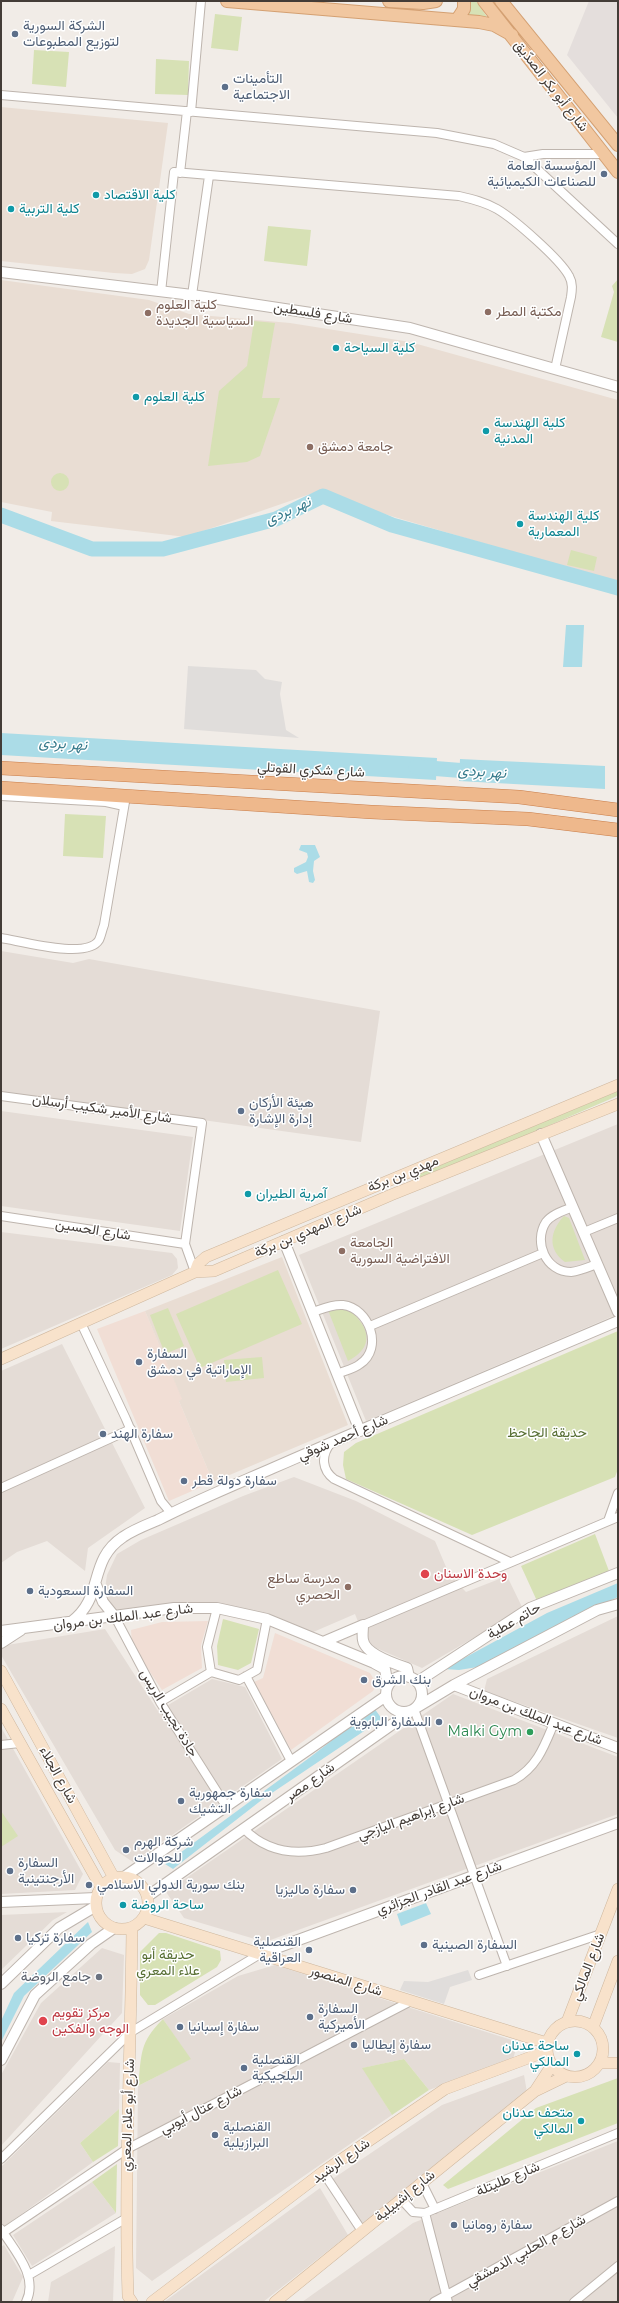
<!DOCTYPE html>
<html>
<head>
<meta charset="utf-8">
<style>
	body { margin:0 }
	#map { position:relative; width:619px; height:2303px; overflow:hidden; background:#f1ece7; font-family:Montserrat,sans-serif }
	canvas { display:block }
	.frame { position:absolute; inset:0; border:2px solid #433c37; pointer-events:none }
</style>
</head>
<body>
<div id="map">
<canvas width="619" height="2303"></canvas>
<div class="frame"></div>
</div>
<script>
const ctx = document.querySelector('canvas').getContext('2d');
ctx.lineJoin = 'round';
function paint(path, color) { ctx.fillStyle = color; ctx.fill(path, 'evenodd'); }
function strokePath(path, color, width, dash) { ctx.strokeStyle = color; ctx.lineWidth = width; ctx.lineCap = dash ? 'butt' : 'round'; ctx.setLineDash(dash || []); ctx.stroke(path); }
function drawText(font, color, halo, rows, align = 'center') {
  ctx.font = font + ' Montserrat,Vazirmatn,sans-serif'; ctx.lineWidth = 3; ctx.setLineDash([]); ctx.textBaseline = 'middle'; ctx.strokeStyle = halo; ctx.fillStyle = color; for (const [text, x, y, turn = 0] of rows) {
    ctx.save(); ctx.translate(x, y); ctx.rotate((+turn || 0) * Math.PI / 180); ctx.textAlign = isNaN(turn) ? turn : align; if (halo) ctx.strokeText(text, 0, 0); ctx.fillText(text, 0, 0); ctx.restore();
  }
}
paint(new Path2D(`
	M1 951 73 963 89 959 380 1011 361 1142 1 1092Z
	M1 1111 193 1137 180 1231 1 1206Z
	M618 1124V1314L366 1421 299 1255Z
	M1 1232 172 1253 177 1259 178 1268 172 1275 1 1349Z
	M62 1344 145 1508 88 1548 85 1571 47 1541 17 1552 1 1563V1371Z
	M294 1477 356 1501 435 1541 449 1574 466 1592 507 1576 523 1609 422 1668 367 1644 355 1614 311 1633 257 1612 199 1603 123 1612 110 1606 104 1596 107 1575 117 1554 141 1540 243 1496Z
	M618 1616V1738L484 1691 487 1679Z
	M105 1629 158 1711 212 1679 245 1687 282 1759 133 1862 115 1850 1 1655V1646Z
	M453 1694 618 1757V1814L265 1942 184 1918 166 1892Z
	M1 1727 83 1874 75 1890 1 1894Z
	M67 1912 53 1920 1 1970V1915Z
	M102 1948 124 1955 122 2013 1 2146V2075L41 2003Z
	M275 1965 518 2042 513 2059 429 2090 404 2059 363 2068 392 2115 152 2281 136 2268 138 2086 190 2059 163 2019 238 1976Z
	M108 2062 120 2063 119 2109 80 2143 93 2162 1 2229V2167Z
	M524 2075 527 2092 363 2228 331 2180 442 2105Z
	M618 2141V2302H302L413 2223Z
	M92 2182 116 2213 32 2266 13 2235Z
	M320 2188 348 2235 263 2302H164Z
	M4 2245 23 2277 12 2302H1V2247Z
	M115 2246 113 2302H48L51 2282Z`), '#e4dcd6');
paint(new Path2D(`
	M145 1311 183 1400 179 1401 213 1482 169 1501 97 1329Z
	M208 1621 201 1645 202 1668 162 1690 132 1645 131 1630 162 1622Z
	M275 1633 370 1673 377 1684 373 1691 291 1750 254 1682 263 1678Z`), '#f1ded5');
paint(new Path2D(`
	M589 1H618V118L567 55Z`), '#e4dedc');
paint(new Path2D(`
	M1 107 168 123 149 260 145 269 132 274 114 273 1 261Z
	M1 280 149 300 189 314 290 323 410 342 618 400V583L313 493 186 537 51 521 52 512 1 502Z
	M282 1257 348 1425 213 1482 179 1401 182 1399 145 1311Z`), '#e9ddd3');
paint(new Path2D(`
	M469 2H477L487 17 466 15Z
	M215 14 242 17 238 51 211 48Z
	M34 50 69 52 66 87 32 84Z
	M156 59 189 61 188 95 155 94Z
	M268 226 311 230 307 266 264 261Z
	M618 279V342L601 337 614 292 612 286Z
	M254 321 275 323 262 398H280L260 456 247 462 208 466 219 391 247 366Z
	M51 482a9 9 0 1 1 18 0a9 9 0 1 1-18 0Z
	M571 550 597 557 594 571 567 565Z
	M65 814 106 816 103 858 63 856Z
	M617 1091 618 1095 615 1097 420 1181 417 1173Z
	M564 1216 569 1218 585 1260 565 1262C547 1249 550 1231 564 1216Z
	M278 1270 302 1324 200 1368 176 1314Z
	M168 1308 184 1346 165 1354 150 1315Z
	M334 1309 349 1310C370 1327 375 1347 348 1361L328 1310Z
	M618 1331V1469L615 1477 472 1535 346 1479 343 1465 344 1452 356 1443Z
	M262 1357 264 1378 226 1382 224 1360Z
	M595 1534 609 1571 537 1601 521 1566Z
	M223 1619 259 1629 251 1663 238 1670 218 1665 217 1646Z
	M1 1811 18 1836 1 1847Z
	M159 1933H166L220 1951 221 1960 217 1967 155 2005H148L140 1995V1952Z
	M163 2019 191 2059 138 2086C142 2053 139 2043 163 2019Z
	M404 2059 429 2090 392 2115 362 2068Z
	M618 2078V2123L448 2189 443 2185 536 2108Z
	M119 2109 118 2146 93 2162 80 2143Z
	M117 2164 116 2213 92 2182Z`), '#d7e1b5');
paint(new Path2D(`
	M188 666 256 670 265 679 282 682 280 694 286 730 299 738 184 729Z
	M468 1970 472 1980 450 1987 444 2004 400 1990 404 1981 428 1982Z`), '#e0dddb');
paint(new Path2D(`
	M566 625H584L582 667H563Z
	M1 733 437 758 436 780 1 755Z
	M460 759 605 766V789L459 781Z
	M301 845H315L320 857 314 861 313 871 315 880 313 883 309 882 307 871 297 874 294 872V868L306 862 308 857 307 853 299 850Z
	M618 1583V1597L553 1627 484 1666 459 1670 444 1669 547 1613Z
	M374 1708 382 1719 263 1799 173 1869 165 1864 309 1758Z
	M426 1903 431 1914 401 1926 397 1914Z
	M88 1922 92 1932 24 1996 1 2042V2021L14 1993Z`), '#abdce7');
strokePath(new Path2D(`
	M1 515 92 549H163L276 519 323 496 392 525 618 588
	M416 767 480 772`), '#abdce7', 15);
const minor = new Path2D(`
	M1 95 437 133 494 144 524 157 618 244
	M191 112 201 1
	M524 157 543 154H605
	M180 173 187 111
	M161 292 174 172 459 196C472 199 485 202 497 209 514 219 560 259 569 276 573 283 572 290 571 297L555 369
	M192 295 209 176
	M1 796 106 802 124 806
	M1 938C21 941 87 960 99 940 101 936 102 930 104 925L126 796
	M1 1096 202 1123 185 1244 195 1272
	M573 1207C563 1211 552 1214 546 1222 533 1242 546 1272 571 1272 580 1271 589 1267 597 1264
	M1 1216 185 1244
	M584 1232 618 1218
	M313 1312C322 1309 332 1304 343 1305 369 1308 384 1348 360 1364 354 1369 344 1371 337 1374
	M81 1323 126 1419 161 1501 171 1513
	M370 1326 543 1253
	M330 1444C321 1456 322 1470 334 1479L510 1562
	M1 1488 131 1429
	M608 1521 618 1493
	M217 1608 207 1647 211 1672 239 1680 257 1670 267 1619
	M115 1617 160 1702 226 1806
	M363 1625 618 1517
	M246 1676 291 1761
	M160 1702 211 1672
	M414 1709 507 1966
	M1 1745 20 1743
	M244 1829C267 1852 295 1856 326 1848L514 1780C537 1767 544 1747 554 1723
	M479 1975 601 1934
	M1 2159 131 2032 260 1954
	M323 2172 362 2231
	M422 2183 435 2209
	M401 2199 413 2212 425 2213 618 2133
	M425 2213 448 2302
	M1 2229C14 2250 39 2276 26 2302
	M1 2234 127 2149 411 2001
	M29 2275 125 2219
	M434 2302 618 2201
	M574 2302 618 2266`);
const tertiary = new Path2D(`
	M1 272 192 295 410 328 618 387
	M541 1134 618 1312
	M284 1241 360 1431
	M96 1585 103 1602 115 1617
	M71 1622C105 1597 87 1561 123 1537 133 1530 146 1525 158 1520 195 1501 234 1485 273 1468 387 1418 503 1370 618 1321
	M1 1631 174 1608H217L267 1619 374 1663 385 1669 388 1686
	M323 1642 363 1625C363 1630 362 1636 363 1640 365 1654 395 1664 407 1668L409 1677
	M1 1643 21 1630
	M386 1694a18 18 0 1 1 36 0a18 18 0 1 1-36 0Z
	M417 1682 530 1608 618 1573
	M454 1685 618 1748
	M124 1877 386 1696
	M148 1896 414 1709 454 1685 597 1610 618 1604
	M1 1902 96 1898
	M260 1954 618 1823
	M1 1984 59 1928 96 1906
	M1 2060 35 1995 91 1944 114 1928`);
const secondary = new Path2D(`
	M195 1272 198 1264 206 1257 618 1085
	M1 1359 195 1272 214 1271 391 1195 618 1104
	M1 1671 114 1878
	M1 1709 101 1887
	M96 1903a26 26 0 1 1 52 0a26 26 0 1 1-52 0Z
	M144 1918 547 2043
	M132 1928C131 2051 124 2173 128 2296L132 2302
	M547 2049a28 28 0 1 1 56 0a28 28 0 1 1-56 0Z
	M567 2022 618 1889
	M593 2027 618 1961
	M600 2063H618
	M535 2091 552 2065
	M152 2302 323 2172 445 2089 547 2051
	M275 2302 535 2091 566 2076`);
const primary = new Path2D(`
	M227 1 479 22 494 25 512 35
	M389 1 423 3 436 1
	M484 1 618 172
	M501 1 618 145
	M457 20 464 9V1`);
const trunk = new Path2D(`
	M1 768 519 797 618 810
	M1 788 371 812 528 819 618 830`);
strokePath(minor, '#beb5ae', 10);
strokePath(tertiary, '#beb5ae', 12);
strokePath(secondary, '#ceb79e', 12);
strokePath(primary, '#d4a072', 14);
strokePath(trunk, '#c97d49', 14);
strokePath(minor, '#fff', 8);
strokePath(tertiary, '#fff', 10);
strokePath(secondary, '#f8e2cb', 11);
strokePath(primary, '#f1c7a0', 12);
strokePath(trunk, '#eeb88c', 13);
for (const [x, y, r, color] of [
	[15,34,4,"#5c6f8a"],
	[225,87,4,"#5c6f8a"],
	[604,174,4,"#5c6f8a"],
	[96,195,4,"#0f9aa8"],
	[11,209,4,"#0f9aa8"],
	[488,312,4,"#8d6e63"],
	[148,313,4,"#8d6e63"],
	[336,348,4,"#0f9aa8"],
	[136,397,4,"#0f9aa8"],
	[486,431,4,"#0f9aa8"],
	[310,447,4,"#8d6e63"],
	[520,524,4,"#0f9aa8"],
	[241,1111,4,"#5c6f8a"],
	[248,1194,4,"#0f9aa8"],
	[342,1251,4,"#8d6e63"],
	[139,1362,4,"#5c6f8a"],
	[103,1434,4,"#5c6f8a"],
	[184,1481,4,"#5c6f8a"],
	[425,1574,5,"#e0444e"],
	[348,1587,4,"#8d6e63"],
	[30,1591,4,"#5c6f8a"],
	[364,1680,4,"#5c6f8a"],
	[439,1722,4,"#5c6f8a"],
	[530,1732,4,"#2e9e5b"],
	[181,1801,4,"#5c6f8a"],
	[126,1850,4,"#5c6f8a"],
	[10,1871,4,"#5c6f8a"],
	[89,1885,4,"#5c6f8a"],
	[353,1890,4,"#5c6f8a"],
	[123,1905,4,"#0f9aa8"],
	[18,1938,4,"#5c6f8a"],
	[424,1945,4,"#5c6f8a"],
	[309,1950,4,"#5c6f8a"],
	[99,1977,4,"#6b7280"],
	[310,2017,4,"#5c6f8a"],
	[43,2021,5,"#e0444e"],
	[180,2027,4,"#5c6f8a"],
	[354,2045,4,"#5c6f8a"],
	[577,2054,4,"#0f9aa8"],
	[244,2068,4,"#5c6f8a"],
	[581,2121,4,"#0f9aa8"],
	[215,2135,4,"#5c6f8a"],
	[454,2225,4,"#5c6f8a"]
]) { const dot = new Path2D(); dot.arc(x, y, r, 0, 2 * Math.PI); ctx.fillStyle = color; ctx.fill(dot); strokePath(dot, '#fff', 1.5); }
drawText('14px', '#4e5e75', '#fff', [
	["الشركة السورية",23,26],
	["لتوزيع المطبوعات",23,42],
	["التأمينات",233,79],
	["الاجتماعية",233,95],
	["المؤسسة العامة",596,166,"right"],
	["للصناعات الكيميائية",596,182,"right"],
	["هيئة الأركان",249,1103],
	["إدارة الإشارة",249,1119],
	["السفارة",147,1354],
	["الإماراتية في دمشق",147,1370],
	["سفارة الهند",111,1434],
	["سفارة دولة قطر",192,1481],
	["السفارة السعودية",38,1591],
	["بنك الشرق",372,1680],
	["السفارة البابوية",431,1722,"right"],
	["سفارة جمهورية",189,1793],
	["التشيك",189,1809],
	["شركة الهرم",134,1842],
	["للحوالات",134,1858],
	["السفارة",18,1863],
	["الأرجنتينية",18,1879],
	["بنك سورية الدولي الاسلامي",97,1885],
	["سفارة ماليزيا",345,1890,"right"],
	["سفارة تركيا",26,1938],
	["القنصلية",301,1942,"right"],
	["العراقية",301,1958,"right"],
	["السفارة الصينية",432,1945],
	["السفارة",318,2009],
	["الأميركية",318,2025],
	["سفارة إسبانيا",188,2027],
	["سفارة إيطاليا",362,2045],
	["القنصلية",252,2060],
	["البلجيكية",252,2076],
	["القنصلية",223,2127],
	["البرازيلية",223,2143],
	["سفارة رومانيا",462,2225]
], 'left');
drawText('14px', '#433c37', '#fff', [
	["شارع أبو بكر الصدّيق",551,86,52],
	["شارع فلسطين",313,313,9],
	["شارع شكري القوتلي",311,770,3],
	["شارع الأمير شكيب أرسلان",102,1109,8],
	["مهدي بن بركة",403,1174,-22],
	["شارع الحسين",93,1230,9],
	["شارع المهدي بن بركة",308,1231,-23],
	["شارع أحمد شوقي",343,1438,-23],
	["شارع عبد الملك بن مروان",123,1617,-7],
	["حاتم عطية",514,1621,-30],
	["جادة نجيب الريس",169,1713,59],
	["شارع عبد الملك بن مروان",536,1716,21],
	["شارع الجلاء",58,1775,61],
	["شارع مصر",310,1782,-35],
	["شارع إبراهيم اليازجي",411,1817,-20],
	["شارع عبد القادر الجزائري",439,1888,-20],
	["شارع المالكي",588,1967,-69],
	["شارع المنصور",346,1981,17],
	["شارع عتال أيوبي",201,2110,-27],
	["شارع أبو علاء المعري",128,2115,-88],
	["شارع الرشيد",341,2161,-35],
	["شارع طليتلة",508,2179,-23],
	["شارع إشبيلية",405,2196,-39],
	["شارع م الحلبي الدمشقي",526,2251,-29]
]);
drawText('14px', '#0d838f', '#fff', [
	["كلية الاقتصاد",104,195],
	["كلية التربية",19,209],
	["كلية السياحة",344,348],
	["كلية العلوم",144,397],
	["كلية الهندسة",494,423],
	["المدنية",494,439],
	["كلية الهندسة",528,516],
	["المعمارية",528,532],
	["آمرية الطيران",256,1194],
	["ساحة الروضة",131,1905],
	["ساحة عدنان",569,2046,"right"],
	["المالكي",569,2062,"right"],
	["متحف عدنان",573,2113,"right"],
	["المالكي",573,2129,"right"]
], 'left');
drawText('14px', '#785e54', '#fff', [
	["كلية العلوم",156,305],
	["السياسية الجديدة",156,321],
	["مكتبة المطر",496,312],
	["جامعة دمشق",318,447],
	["الجامعة",350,1243],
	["الافتراضية السورية",350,1259],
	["مدرسة ساطع",340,1579,"right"],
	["الحصري",340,1595,"right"]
], 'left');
drawText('14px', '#566e32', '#fff', [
	["حديقة الجاحظ",547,1433],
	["حديقة أبو",168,1955],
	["علاء المعري",168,1971]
]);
drawText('14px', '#be3a42', '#fff', [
	["وحدة الاسنان",434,1574],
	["مركز تقويم",52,2013],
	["الوجه والفكين",52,2029]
], 'left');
drawText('14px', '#27864d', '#fff', [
	["Malki Gym",522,1732]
], 'right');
drawText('14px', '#5b616d', '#fff', [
	["جامع الروضة",91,1977]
], 'right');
drawText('italic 15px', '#377b8c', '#fff', [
	["نهر بردى",288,511,-24],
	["نهر بردى",63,744,4],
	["نهر بردى",482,772,4]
]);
</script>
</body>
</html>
